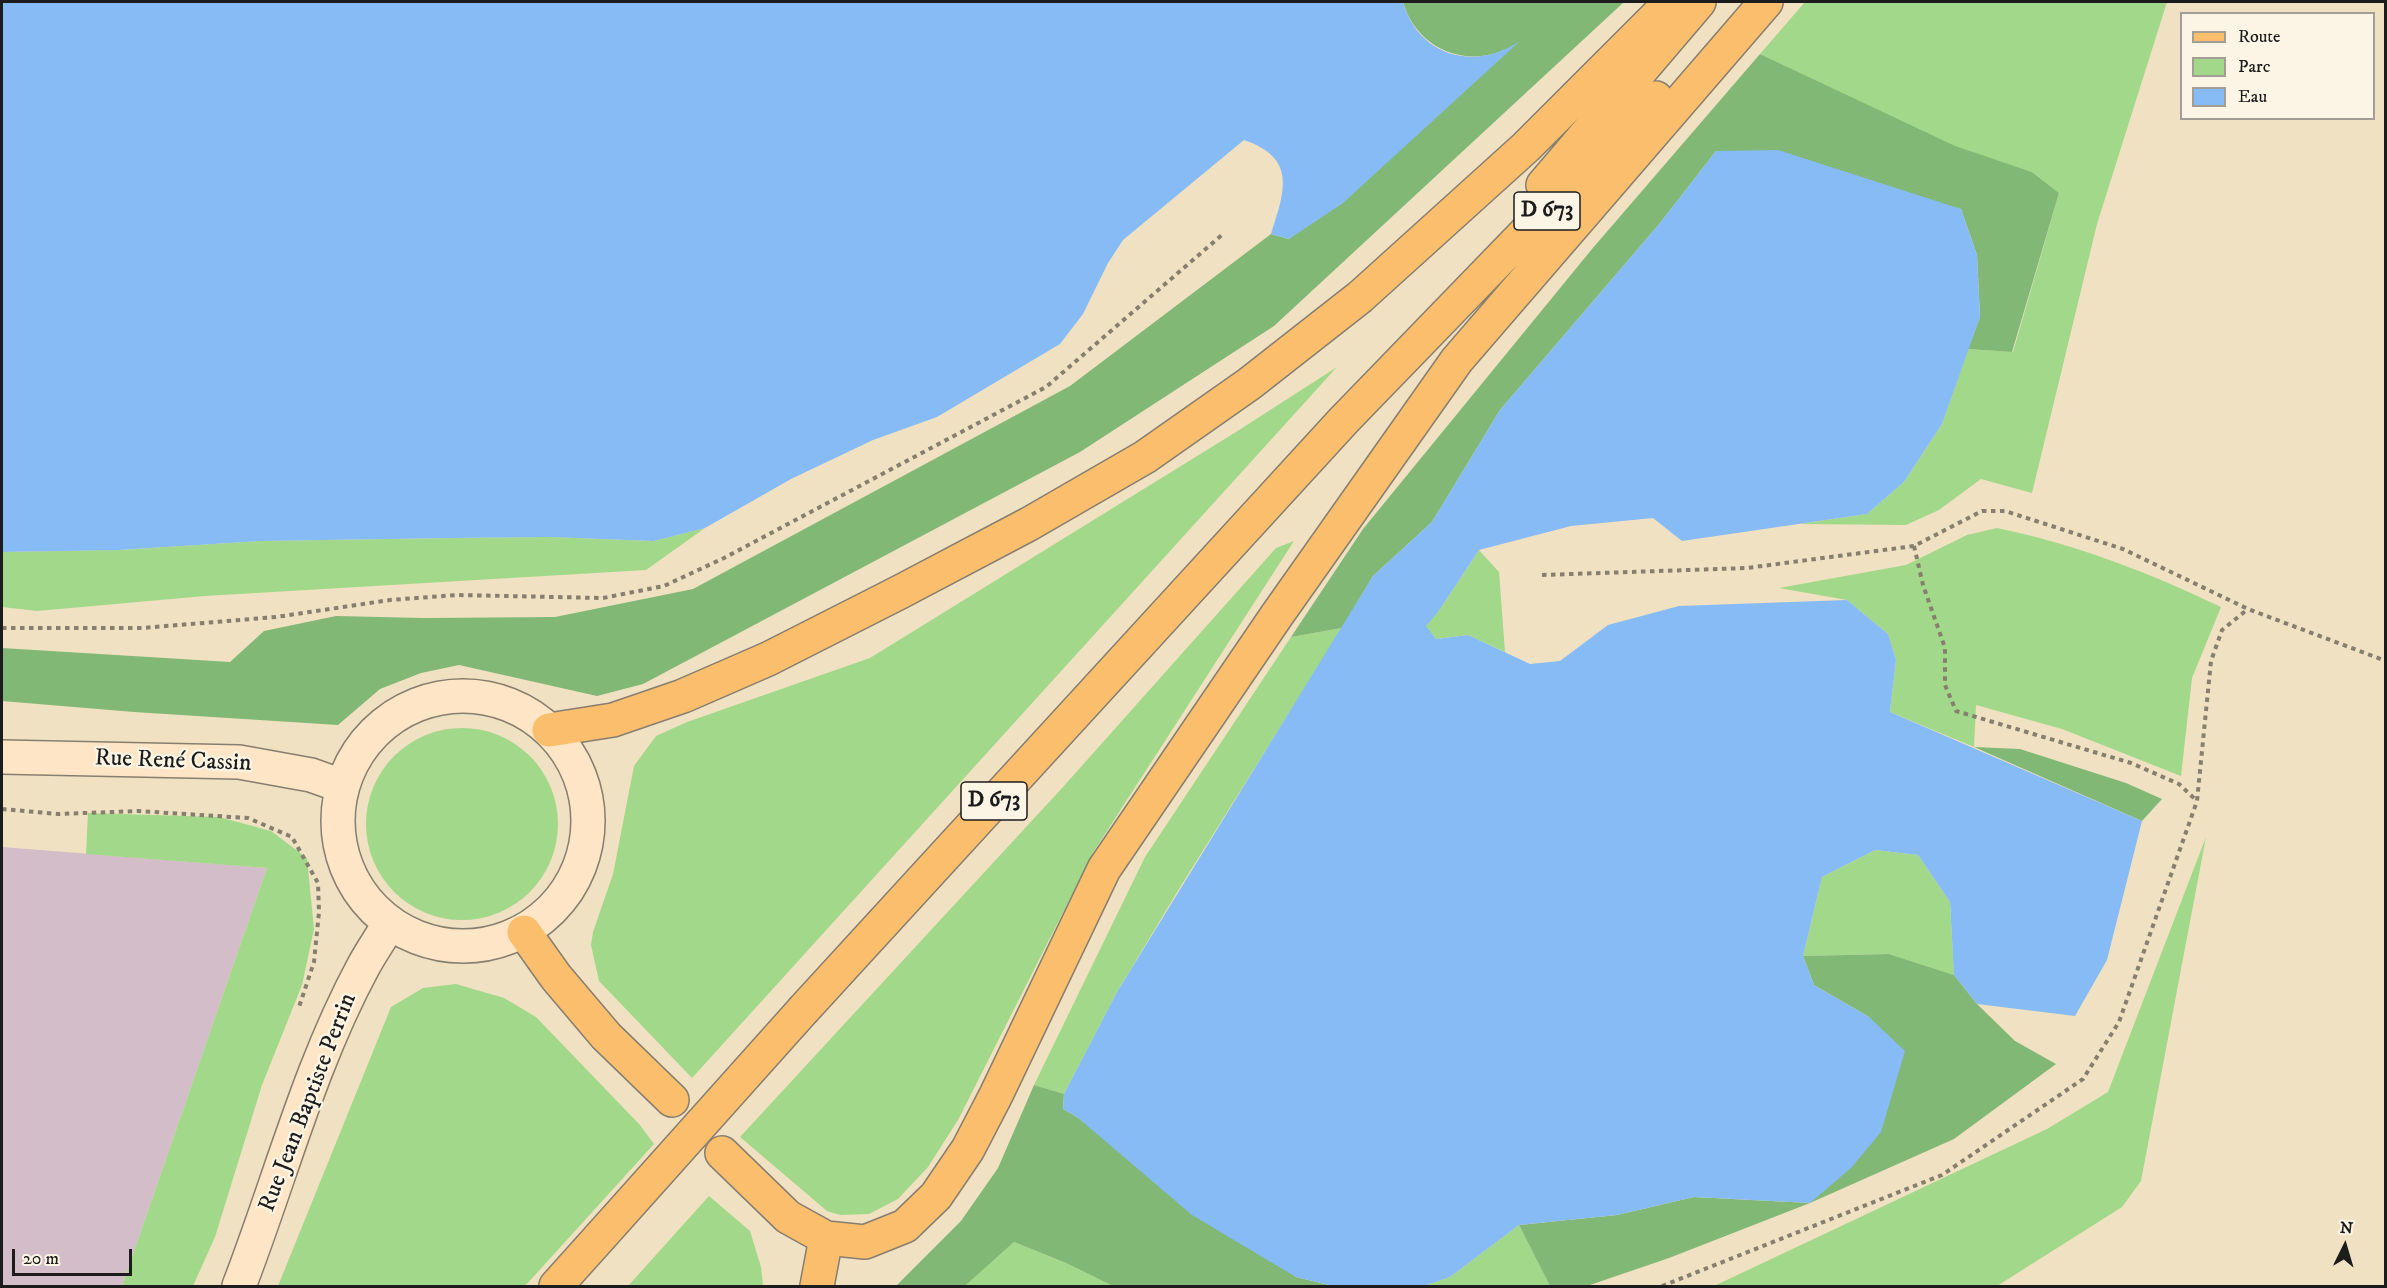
<!DOCTYPE html>
<html>
<head>
<meta charset="utf-8">
<style>
	body { margin:0 }
	#map { position:relative; width:2387px; height:1288px; overflow:hidden; background:#f0e1c2; font-family:"IM FELL DW Pica",serif }
	canvas { display:block }
	.frame { position:absolute; inset:0; border:3px solid #1c1c1c; pointer-events:none }
	.legend { position:absolute; left:2180px; top:12px; width:195px; height:108px; box-sizing:border-box; background:#fcf5e5; border:2px solid #a29e95; margin:0; padding:8px 10px; list-style:none; font-size:18px; color:#1c1c1c }
	.legend li { display:flex; align-items:center; gap:12px; height:30px }
	.legend b { width:30px; border:2px solid #a29e95 }
	.north { position:absolute; left:2315px; top:1216px; width:60px; height:60px; -webkit-text-stroke:4px #fcf5e5; paint-order:stroke; rotate:5deg; font-size:16px; font-weight:700; line-height:24px; text-align:center; color:#1c1c1c }
	.north::after { content:''; display:block; margin:auto; width:21px; height:27px; background:#1c1c1c; clip-path:polygon(50% 0,100% 100%,50% 72%,0 100%) }
	.scale { position:absolute; left:12px; top:1249px; width:120px; height:27px; box-sizing:border-box; border:3px solid #1c1c1c; border-top:0; padding-left:8px; font-size:18px; line-height:21px; white-space:nowrap; color:#1c1c1c; -webkit-text-stroke:4px #fcf5e5; paint-order:stroke }
</style>
</head>
<body>
<div id="map">
<canvas width="2387" height="1288"></canvas>
<div class="frame"></div>
<ul class="legend">
<li><b style="height:8px;background:#fabe6d"></b>Route</li>
<li><b style="height:16px;background:#a2d889"></b>Parc</li>
<li><b style="height:16px;background:#86bbf5"></b>Eau</li>
</ul>
<div class="north">N</div>
<div class="scale">20 m</div>
</div>
<script>
const ctx = document.querySelector('canvas').getContext('2d');
ctx.lineJoin = 'round';
function paint(path, color) { ctx.fillStyle = color; ctx.fill(path, 'evenodd'); }
function strokePath(path, color, width, dash) { ctx.strokeStyle = color; ctx.lineWidth = width; ctx.lineCap = dash ? 'butt' : 'round'; ctx.setLineDash(dash || []); ctx.stroke(path); }
function drawText(font, color, halo, rows, align = 'center') {
  ctx.font = font + ' "IM FELL DW Pica",serif'; ctx.lineWidth = 4.5; ctx.setLineDash([]); ctx.textBaseline = 'middle'; ctx.strokeStyle = halo; ctx.fillStyle = color; for (const [text, x, y, turn = 0] of rows) {
    ctx.save(); ctx.translate(x, y); ctx.rotate((+turn || 0) * Math.PI / 180); ctx.textAlign = isNaN(turn) ? turn : align; if (halo) ctx.strokeText(text, 0, 0); ctx.fillText(text, 0, 0); ctx.restore();
  }
}
paint(new Path2D(`
	M2 847 267 868 122 1286H2Z`), '#d2bdc8');
paint(new Path2D(`
	M1805 2H2167L2097 224 2032 493 1981 479 1939 510 1906 525 1799 524 1867 514 1904 482 1942 424 1968 349 2013 352 2059 193 2032 172 1955 147 1760 54Z
	M1337 367 692 1078 599 981 591 945 593 932 613 874 634 766 656 736 687 722 870 658 1236 432Z
	M705 528 646 570 205 596 37 611 2 607V552L119 550 260 541 452 538 549 537 654 541Z
	M1997 528C2075 544 2150 573 2221 607L2192 678 2181 776 2062 729 1976 705 1974 747 1890 712 1896 660 1888 634 1847 600 1779 588 1906 565 1967 535Z
	M1294 541 1094 851 958 1120 928 1167 898 1199 869 1214 840 1215 827 1211 740 1137 1063 787 1276 548Z
	M1479 550 1499 572 1505 652 1468 635 1436 639 1425 626 1438 612Z
	M1342 628 1179 889 1117 992 1064 1094 1034 1085 1145 857 1291 637Z
	M366 824a96 96 0 1 1 192 0a96 96 0 1 1-192 0Z
	M88 813 219 817 271 831 307 858 314 929 302 985 262 1085 215 1237 193 1286H122L267 868 86 854Z
	M2206 837 2141 1181 2122 1207 1997 1286H1714L2047 1129 2108 1092Z
	M1875 850 1918 855 1950 902 1954 975 1889 954 1803 956 1822 877Z
	M456 984 504 998 536 1017 640 1125 654 1144 525 1286H278L391 1007 423 988Z
	M709 1196 750 1231 761 1267 763 1286H628Z
	M1519 1225 1550 1286H1424L1450 1277Z
	M1014 1242 1066 1263 1113 1286H965Z`), '#a2d889');
paint(new Path2D(`
	M1403 2H1624L1274 326 1080 452 643 684 597 696 459 665 421 673 380 689 338 725 134 712 2 701V648L230 662 264 631 336 616 424 618 555 617 693 589 1070 386 1271 234 1289 239 1514 45C1471 71 1417 51 1403 2Z
	M1760 54 1955 146 2032 172 2059 193 2012 352 1968 349 1980 317 1977 255 1961 209 1716 151 1660 223 1500 410 1432 522 1373 576 1342 628 1291 637 1363 529 1592 249Z
	M1974 747 2020 749 2126 783 2162 799 2142 821Z
	M1889 954 1954 975 1977 1004 2015 1041 2056 1064 1954 1139 1810 1203 1669 1258 1587 1286H1550L1519 1225 1617 1215 1694 1197 1810 1203 1869 1017 1814 985 1803 956Z
	M1034 1085 1064 1094 1063 1109 1077 1117 1296 1277 1333 1286H1113L1066 1263 1014 1242 965 1286H896L961 1221 998 1168Z`), '#81b875');
paint(new Path2D(`
	M2 2H1403C1418 56 1475 72 1520 41L1343 203 1289 239 1271 234C1285 191 1297 158 1244 140L1123 240 1108 263 1083 314 1060 344 937 417 873 440 791 479 705 528 654 541 549 537 452 538 260 541 119 550 2 552Z
	M1778 150 1961 209 1977 255 1980 317 1942 424 1904 482 1867 514 1682 541 1653 518 1571 526 1479 550 1438 612 1426 626 1436 639 1468 635 1530 664 1560 661 1608 625 1679 606 1847 600 1888 634 1896 660 1890 712 2142 821 2107 960 2075 1016 1977 1004 1954 975 1950 902 1918 855 1875 850 1822 877 1803 956 1814 985 1869 1017 1905 1051 1881 1132 1851 1168 1810 1203 1694 1197 1617 1215 1519 1225 1450 1277 1424 1286H1333L1296 1277 1192 1215 1077 1117 1063 1109 1064 1094 1117 992 1373 576 1432 522 1500 410 1660 223 1716 151Z`), '#86bbf5');
const secondary = new Path2D(`
	M338 821a125 125 0 1 1 250 0a125 125 0 1 1-250 0Z
	M2 757 239 762 311 775 342 786
	M239 1286C280 1180 309 1067 363 967 371 952 381 938 389 924`);
const primary = new Path2D(`
	M1543 185 1699 2
	M549 730 613 720 683 696 768 659 900 592 1029 524 1145 457 1249 384 1360 297 1526 147 1671 2
	M524 932 556 977 606 1036 672 1100
	M804 1009 1344 420 1656 98
	M722 1153 788 1217 826 1238 865 1242 905 1226 936 1196 968 1149 996 1095 1104 869 1277 615 1457 360 1766 2
	M556 1286 600 1237
	M817 1286 826 1238`);
strokePath(secondary, '#867e6f', 36);
strokePath(primary, '#867e6f', 36);
strokePath(new Path2D(`
	M1914 546 1923 585 1945 648V685L1956 711 2131 763 2179 784 2197 801
	M1542 575 1747 568 1914 546 1982 511H2005L2123 549 2248 609 2386 661
	M2 628H142L276 617 390 600 457 595 603 598 664 586 724 558 1046 387 1223 234
	M2 809 58 814 138 811 248 818 292 837 318 883 319 912 314 962 299 1007
	M1662 1286 1942 1175 2083 1079 2119 1022 2197 801 2211 661 2222 630 2248 609`), '#867e6f', 4, [4.5, 4.5]);
strokePath(secondary, '#fde5c5', 33);
strokePath(primary, '#fabe6d', 33);
const primaryBridge = new Path2D(`
	M600 1237 804 1009`);
strokePath(primaryBridge, '#867e6f', 36, []);
strokePath(primaryBridge, '#fabe6d', 33);
for (const [x, y, w] of [
	[1547,211,66],
	[994,801,66]
]) { const box = new Path2D(); box.roundRect(x - w / 2, y - 19, w, 38, 4.5); ctx.fillStyle = '#fcf5e5'; ctx.fill(box); strokePath(box, '#1c1c1c', 1.5); }
drawText('bold 22px', '#1c1c1c', null, [
	["D 673",1547,211],
	["D 673",994,801]
]);
drawText('24px', '#1c1c1c', '#fcf5e5', [
	["Rue René Cassin",173,762,2],
	["Rue Jean Baptiste Perrin",309,1103,-69]
]);
</script>
</body>
</html>
